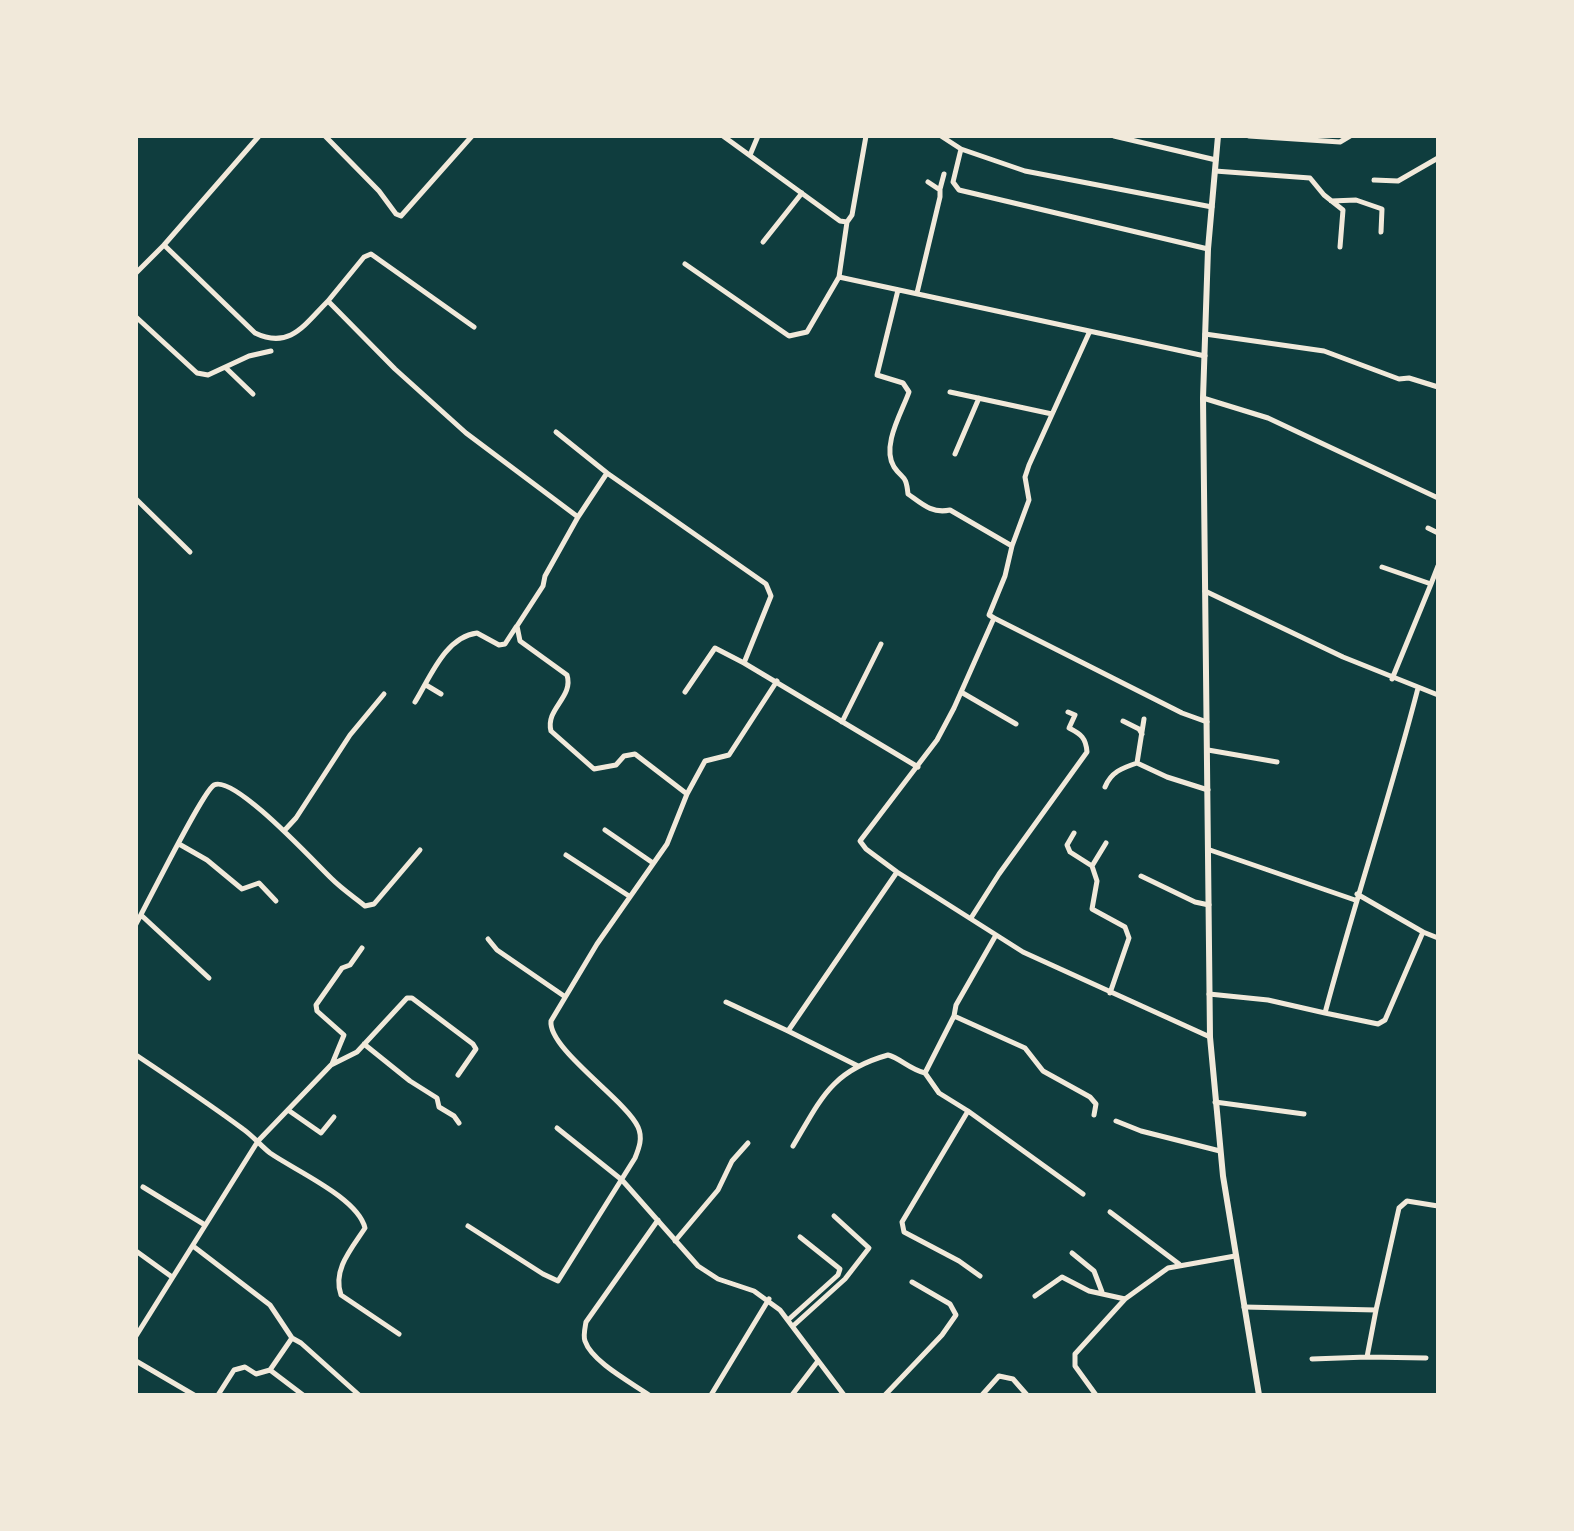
<!DOCTYPE html>
<html>
<head>
<meta charset="utf-8">
<style>
	body { margin:0 }
	#map { position:relative; width:1574px; height:1531px; overflow:hidden; background:#0f3d3e; font-family:"Playfair Display",serif }
	canvas { display:block }
	.frame { position:absolute; inset:0; border:138px solid #f1e9da; pointer-events:none }
</style>
</head>
<body>
<div id="map">
<canvas width="1574" height="1531"></canvas>
<div class="frame"></div>
</div>
<script>
const ctx = document.querySelector('canvas').getContext('2d');
ctx.lineJoin = 'round';
function strokePath(path, color, width, dash) { ctx.strokeStyle = color; ctx.lineWidth = width; ctx.lineCap = dash ? 'butt' : 'round'; ctx.setLineDash(dash || []); ctx.stroke(path); }
strokePath(new Path2D(`
	M325 136 379 191 396 214 401 216 472 136
	M723 136 840 221 847 222 839 277 1205 356
	M941 136 961 149 953 182 959 190 1208 249
	M1114 136 1216 160
	M1249 136 1340 142 1350 136
	M961 149 1025 171 1212 207
	M750 155 758 136
	M1215 171 1310 178 1324 195 1343 210 1340 247
	M1374 180 1398 181 1438 158
	M940 189 944 174
	M1331 201 1356 200 1382 209 1381 232
	M847 222 852 215 866 136
	M763 242 802 193
	M164 245 259 136
	M685 264 789 336 807 332 839 277
	M136 273 164 245 255 333C290 350 305 324 328 301L395 369 466 433 578 517 607 473 766 584 771 596 744 663 918 767
	M898 290 877 375 903 383 909 392C902 412 881 446 894 467 903 480 906 474 908 494 922 504 932 514 950 510L1012 546
	M917 293 940 197V190L928 182
	M328 301 364 257 371 254 474 327
	M136 317 197 373 208 375 249 356 271 351
	M1205 334 1324 351 1399 379 1409 378 1438 387
	M226 368 253 394
	M950 392 1052 414
	M1203 398 1268 418 1438 498
	M556 432 607 473
	M955 454 979 398
	M136 499 190 552
	M578 517 545 576 543 586 517 626 520 641 567 675C574 697 545 709 551 731L594 769 616 765 624 756 635 754 687 794
	M1428 528 1438 533
	M1382 567 1431 584 1392 679
	M1431 584 1438 566
	M1205 591 1343 657 1438 695
	M994 618 989 615 1005 576 1012 546 1029 500 1025 477 1029 465 1089 333
	M426 685 441 694
	M685 692 715 648 744 663
	M961 692 1016 724
	M415 702C430 678 445 637 477 633L499 645 505 644 516 627
	M1123 721 1139 729 1142 734
	M842 722 881 644
	M1207 722 1182 713 994 618 954 708 937 740 860 841 866 849 897 872 1023 952 1210 1037
	M1208 750 1277 762
	M1137 763 1144 719
	M1105 787C1111 772 1122 768 1137 763L1167 777 1208 790
	M605 830 653 863
	M284 831 296 818 350 735 384 694
	M1074 833 1067 845 1070 852 1092 866 1097 881 1092 909 1125 927 1129 938 1110 993
	M179 844 207 860 242 889 259 883 276 901
	M1210 850 1355 900
	M566 855 629 896
	M1092 866 1106 843
	M1141 876 1195 902 1209 905
	M141 915 209 978
	M971 918 999 874 1087 752C1086 738 1081 734 1069 728L1075 715 1068 712
	M136 924C147 904 203 791 214 785 234 774 316 864 332 879 342 889 354 897 365 906L374 904 420 850
	M1423 932 1438 938
	M488 939 497 950 564 996
	M1209 994 1268 1000 1325 1013C1354 904 1390 797 1418 688
	M726 1002 788 1031
	M1325 1013 1378 1024 1385 1020 1423 932 1357 894
	M954 1016 1025 1048 1043 1071 1090 1097 1096 1104 1094 1115
	M364 1044 410 1081 437 1098 439 1107 454 1116 459 1123
	M136 1055C172 1079 208 1103 243 1129 253 1136 261 1146 270 1153 296 1171 358 1198 365 1228 352 1248 332 1270 341 1295L399 1334
	M332 1064 344 1035 317 1011 316 1005 342 968 350 965 362 948
	M858 1066 788 1031 897 872
	M925 1073 939 1093 968 1111 902 1222 904 1232 959 1261 980 1276
	M1215 1102 1304 1114
	M288 1110 321 1133 334 1117
	M968 1111 1083 1194
	M1116 1121 1141 1131 1220 1151
	M557 1128 622 1180 698 1266 718 1279 754 1291 780 1310 844 1395
	M793 1146C821 1099 831 1071 888 1055 900 1058 909 1069 925 1073L954 1016 956 1005 996 935
	M143 1187 205 1225
	M1110 1212 1179 1264
	M468 1226 543 1274 558 1281 635 1158C639 1148 643 1138 638 1127 626 1100 548 1049 551 1021L597 944 667 844 687 794 705 761 729 755 777 681
	M675 1241 718 1190 732 1161 748 1143
	M193 1246 270 1305 292 1338 301 1343 359 1395
	M136 1251 172 1277
	M1072 1253 1094 1271 1102 1292
	M1035 1296 1062 1277 1089 1291 1125 1299 1168 1268 1235 1256
	M1244 1307 1376 1310 1399 1208 1407 1201 1438 1206
	M1376 1310 1367 1357 1426 1358
	M788 1320 838 1275 840 1269 800 1237
	M793 1326 845 1279 869 1248 834 1216
	M136 1336 258 1141 331 1065 357 1052 407 998H412L473 1044 476 1049 458 1075
	M1312 1359 1367 1357
	M136 1361 194 1395
	M270 1370 303 1395
	M218 1395 234 1370 245 1367 256 1374 270 1370 292 1338
	M649 1395C632 1383 592 1362 585 1341 583 1336 585 1328 586 1322L658 1220
	M711 1395 769 1299
	M792 1395 818 1361
	M885 1395 942 1335 956 1315 950 1304 912 1282
	M982 1395 999 1376 1013 1379 1027 1395
	M1096 1395 1075 1366V1354L1125 1299`), '#f1e9da', 5);
strokePath(new Path2D(`
	M1218 136 1208 249 1203 398 1210 1037 1223 1176 1259 1395`), '#f1e9da', 6);
</script>
</body>
</html>
